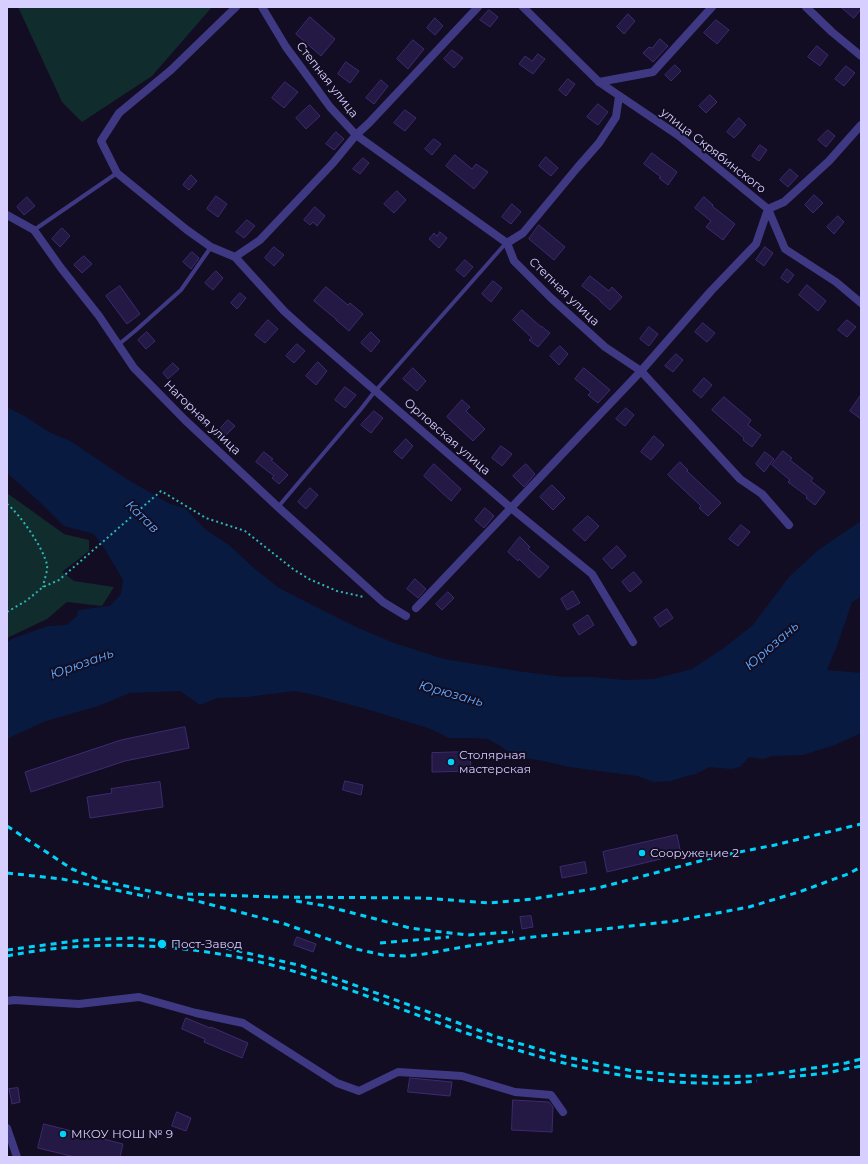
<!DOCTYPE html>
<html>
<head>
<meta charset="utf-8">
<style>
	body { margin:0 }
	#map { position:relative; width:868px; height:1164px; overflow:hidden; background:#120d23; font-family:Montserrat,sans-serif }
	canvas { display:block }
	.frame { position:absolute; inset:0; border:8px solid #d7cfff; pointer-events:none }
</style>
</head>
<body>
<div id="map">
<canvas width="868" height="1164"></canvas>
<div class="frame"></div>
</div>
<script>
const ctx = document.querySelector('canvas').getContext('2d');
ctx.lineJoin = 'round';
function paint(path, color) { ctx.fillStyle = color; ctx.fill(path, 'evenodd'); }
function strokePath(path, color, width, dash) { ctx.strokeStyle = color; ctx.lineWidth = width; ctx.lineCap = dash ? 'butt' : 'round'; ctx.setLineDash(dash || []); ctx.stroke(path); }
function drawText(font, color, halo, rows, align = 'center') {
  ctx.font = font + ' Montserrat,sans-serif'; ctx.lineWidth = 4; ctx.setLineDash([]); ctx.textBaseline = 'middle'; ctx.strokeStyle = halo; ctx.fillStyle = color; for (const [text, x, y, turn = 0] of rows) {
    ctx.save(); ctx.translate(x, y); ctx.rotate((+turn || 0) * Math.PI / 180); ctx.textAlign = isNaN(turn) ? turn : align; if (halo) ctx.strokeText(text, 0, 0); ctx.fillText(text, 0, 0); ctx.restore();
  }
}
paint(new Path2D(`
	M18 7H212L152 76 82 122 62 102Z
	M7 493 64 534 89 540V551L62 572 74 581 114 587 102 606 67 602 47 619 7 638Z`), '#102c2d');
paint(new Path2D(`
	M7 407 26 417 49 432 72 442 125 478 168 503 186 509 206 530 229 545 254 568 279 588 324 611 356 627 394 643 444 659 524 672 563 677H592L625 680 654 679 692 669 721 650 752 626 789 577 817 551 861 521V597L852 602 837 646 827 670 861 673V733L835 745 803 755 772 756 763 759 749 757 740 767 732 769 709 767 696 774 687 776 671 781 654 782 637 776 569 767 544 761 513 756 502 747 488 739 470 738H449L431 729 373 711 315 695 294 691 247 697 217 698 200 705 180 691 130 693 98 706 43 722 7 739V642L14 638 48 626 67 625 77 616 78 610 110 606 121 594 123 580 106 551 94 534 64 526 42 504 7 473Z`), '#091a41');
const building = new Path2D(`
	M841 7H861V9L854 18Z
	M489 10 498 17 490 27 480 20Z
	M628 14 635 21 624 34 617 27Z
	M310 17 335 39 321 56 296 34Z
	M435 18 443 26 435 35 427 28Z
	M716 20 729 30 717 44 704 33Z
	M660 39 668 46 653 62 643 53 649 47 652 48Z
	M413 40 424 49 408 69 397 59Z
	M817 46 828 55 820 66 808 57Z
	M452 50 463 58 454 68 444 59Z
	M538 54 545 59 533 74 519 64 525 56 532 61Z
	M346 62 359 71 350 83 338 74Z
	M675 65 681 71 671 81 665 75Z
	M846 66 855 73 844 86 835 79Z
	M568 79 575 84 566 96 559 90Z
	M381 80 388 86 374 104 366 98Z
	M285 82 298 92 284 108 272 98Z
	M710 95 717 102 706 113 699 106Z
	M598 104 608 112 598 125 587 117Z
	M310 105 320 116 306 129 296 118Z
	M405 110 416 118 405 131 394 123Z
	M739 118 746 125 734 138 727 132Z
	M828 130 835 136 826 147 818 140Z
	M336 132 344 139 334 150 326 144Z
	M434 139 441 144 432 155 425 149Z
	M760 145 767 150 759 161 752 156Z
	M652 153 677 172 668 185 659 178 661 177 644 164Z
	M455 155 472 169 476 164 488 172 474 189 446 166Z
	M546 157 558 168 551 176 539 166Z
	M363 158 369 163 360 174 353 169Z
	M790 169 798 176 788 187 780 180Z
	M191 175 197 181 189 190 183 185Z
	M397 191 406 200 394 213 384 204Z
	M814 195 823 203 813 213 805 205Z
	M216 196 227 204 218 217 207 209Z
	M27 197 35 206 24 215 17 207Z
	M704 197 713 205 712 206 735 224 723 240 706 227 711 221 695 208Z
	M512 204 521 212 511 224 502 217Z
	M315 207 325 216 317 226 313 222 310 225 304 220Z
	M838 216 844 222 834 234 827 227Z
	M247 220 255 226 244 238 236 232Z
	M539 225 565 247 554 260 529 239Z
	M62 228 70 236 60 247 52 239Z
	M440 232 447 238 439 248 429 239 434 233 437 236Z
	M274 247 284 255 274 266 265 258Z
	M765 247 773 253 764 266 756 260Z
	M192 252 199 258 191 269 183 262Z
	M84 256 92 264 82 273 74 265Z
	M465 260 473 267 464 277 456 270Z
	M787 269 794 275 788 283 781 278Z
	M216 271 223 278 213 290 205 283Z
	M590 276 609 291 612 287 622 297 610 310 600 301V300L582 286Z
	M493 281 502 288 491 302 482 294Z
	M807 285 826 301 818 311 799 295Z
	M120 286 140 314 127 324 106 296Z
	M326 287 348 305 350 303 363 314 349 331 336 320V319L314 301Z
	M240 293 246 298 237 309 231 303Z
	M522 310 541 327V326L550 333 538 347 529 340 532 338 513 320Z
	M268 320 278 329 265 343 255 335Z
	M847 320 856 327 847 337 838 330Z
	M703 323 715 333 707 342 695 332Z
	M649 327 658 334 649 346 640 339Z
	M147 332 155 341 146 349 138 340Z
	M371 332 380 341 371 352 361 343Z
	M297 344 305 351 294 363 286 356Z
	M560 346 568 354 559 365 550 356Z
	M676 354 683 360 673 372 665 366Z
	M318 362 327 371 316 385 306 376Z
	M173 363 179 369 168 379 163 373Z
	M413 368 426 381 417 391 403 379Z
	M584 368 610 390 598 403 588 395 591 392 575 379Z
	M704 378 712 385 701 398 693 391Z
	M345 387 356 395 345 408 335 400Z
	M861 395V419L850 411Z
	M724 397 751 420 748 425 761 435 752 447 743 440 744 438 712 410Z
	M462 400 470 407 466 411 485 429 473 441 447 417Z
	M626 408 634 415 625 426 616 419Z
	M374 411 383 418 371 433 361 425Z
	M228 420 235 426 226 435 220 429Z
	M654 436 664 445 651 460 641 452Z
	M406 439 413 446 402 459 394 452Z
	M501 446 512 454 502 466 492 458Z
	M783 451 792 458 790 460 813 478 811 481 825 492 815 505 806 498 807 496 788 482 790 480 772 465Z
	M264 452 273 459 271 460 288 475 279 484 272 478 274 476 256 462Z
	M765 452 774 459 764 472 756 464Z
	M680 462 688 470 687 471 721 503 708 516 699 508 701 506 668 475Z
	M434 464 461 489 451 501 424 476Z
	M526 464 535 474 524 487 513 476Z
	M552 485 565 498 553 510 540 497Z
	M310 488 318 495 306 509 298 502Z
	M485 508 494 516 484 528 475 520Z
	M588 516 599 526 585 541 573 530Z
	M741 525 750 532 738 546 729 539Z
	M520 537 530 547 528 549 549 567 539 578 519 559 518 561 508 552Z
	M617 546 626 556 612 569 603 559Z
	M634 572 642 582 630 592 622 582Z
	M415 579 426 589 418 598 407 589Z
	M573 591 580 603 567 610 561 599Z
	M448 592 454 598 442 610 436 604Z
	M667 609 673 618 660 627 654 618Z
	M588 615 594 625 579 635 573 625Z
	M185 727 189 748 125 761 31 792 25 772 121 740Z
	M470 752 471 771 432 772V753Z
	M345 781 363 785 361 795 343 790Z
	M160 782 163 807 90 818 87 797 112 793 111 789Z
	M677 835 681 854 607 872 603 852Z
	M585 862 587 873 562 878 560 867Z
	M531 916 533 927 522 929 520 917Z
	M297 937 316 944 313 952 294 945Z
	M186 1018 210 1028 211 1027 248 1043 242 1058 204 1042 205 1039 182 1029Z
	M410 1078 452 1082 450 1096 408 1092Z
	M18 1088 20 1102 12 1104 9 1089Z
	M513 1100 549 1102 553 1107 552 1132 512 1130Z
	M177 1112 191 1118 186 1131 172 1126Z
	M44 1124 123 1144 120 1157H75L38 1148Z`);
paint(building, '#241944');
strokePath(building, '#3d2b70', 1);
strokePath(new Path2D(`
	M7 504C20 514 44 549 47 565 48 571 44 580 43 587
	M7 612 26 601 43 587 59 580 161 491 206 518 245 531 293 569 309 579 337 591 364 597`), '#2cb6b6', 2, [2, 3]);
strokePath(new Path2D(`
	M34 230 117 173
	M118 345 135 331 181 290 211 247
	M278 507 361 409 375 391 378 388 506 243`), '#3f3883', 4);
strokePath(new Path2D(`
	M236 7 171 70 119 113 101 141 117 173 187 230 211 247 235 257 260 240 333 163 356 135 369 123 478 7
	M262 7 286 47 303 70 330 107 356 135 507 243 514 261 551 298 605 347 641 371 740 479 762 494 789 525
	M523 7 599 82 679 136 768 209 785 249 836 282 861 303
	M806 7 832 32 861 56
	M599 82 653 72 712 7
	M7 215 34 230 61 268 99 316 134 368 185 420 278 507 383 602 406 616
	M507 243 523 233 577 168 599 143 616 117 619 96
	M235 257 284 311 305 330 511 508 592 574 633 642
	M416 608 641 371 711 291 756 244 768 209 784 202 829 161 861 125
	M7 1001 14 1000 79 1004 139 997 196 1013 243 1023 337 1083 359 1091 398 1072 462 1076 515 1092 551 1095 563 1112
	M7 1128 17 1157`), '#3f3883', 8);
strokePath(new Path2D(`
	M7 826 72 869 102 881 197 901 285 924 356 949 383 955 405 956 424 954 469 946 524 938 675 921 749 907 799 892 848 874 861 867
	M7 873 62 879 149 897
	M187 894 276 897
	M272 897 424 898 489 903 533 899 598 888 719 856 775 845 861 824
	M296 901 326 906 410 928 467 935 513 932
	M380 943 449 937
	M7 950 82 940 134 938 226 948 302 966 497 1037 562 1056 633 1071 676 1075 716 1077 751 1076 787 1072 846 1063 861 1059
	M7 956C91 939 181 943 264 963 334 981 401 1010 469 1034 560 1066 659 1091 757 1081
	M789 1077 826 1073 861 1066`), '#00d2fa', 3, [6, 5]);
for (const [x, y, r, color] of [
	[451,762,4,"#00d2fa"],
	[642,853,4,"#00d2fa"],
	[162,944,5,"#00d2fa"],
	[63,1134,4,"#00d2fa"]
]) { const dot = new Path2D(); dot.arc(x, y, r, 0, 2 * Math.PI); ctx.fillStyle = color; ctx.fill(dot); strokePath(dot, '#120d23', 1.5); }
drawText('12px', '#d7cfff', '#120d23', [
	["Степная улица",327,80,52],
	["улица Скрябинского",713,151,38],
	["Степная улица",564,292,44],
	["Нагорная улица",202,418,44],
	["Орловская улица",447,437,41]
]);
drawText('12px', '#d7cfff', '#120d23', [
	["Столярная",459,755],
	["мастерская",459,769],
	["Сооружение 2",650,853],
	["Пост-Завод",171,944],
	["МКОУ НОШ № 9",71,1134]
], 'left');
drawText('italic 13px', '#5daaff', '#120d23', [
	["Катав",142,517,44],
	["Юрюзань",772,646,-41],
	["Юрюзань",82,664,-20],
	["Юрюзань",451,694,15]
]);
</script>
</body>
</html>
